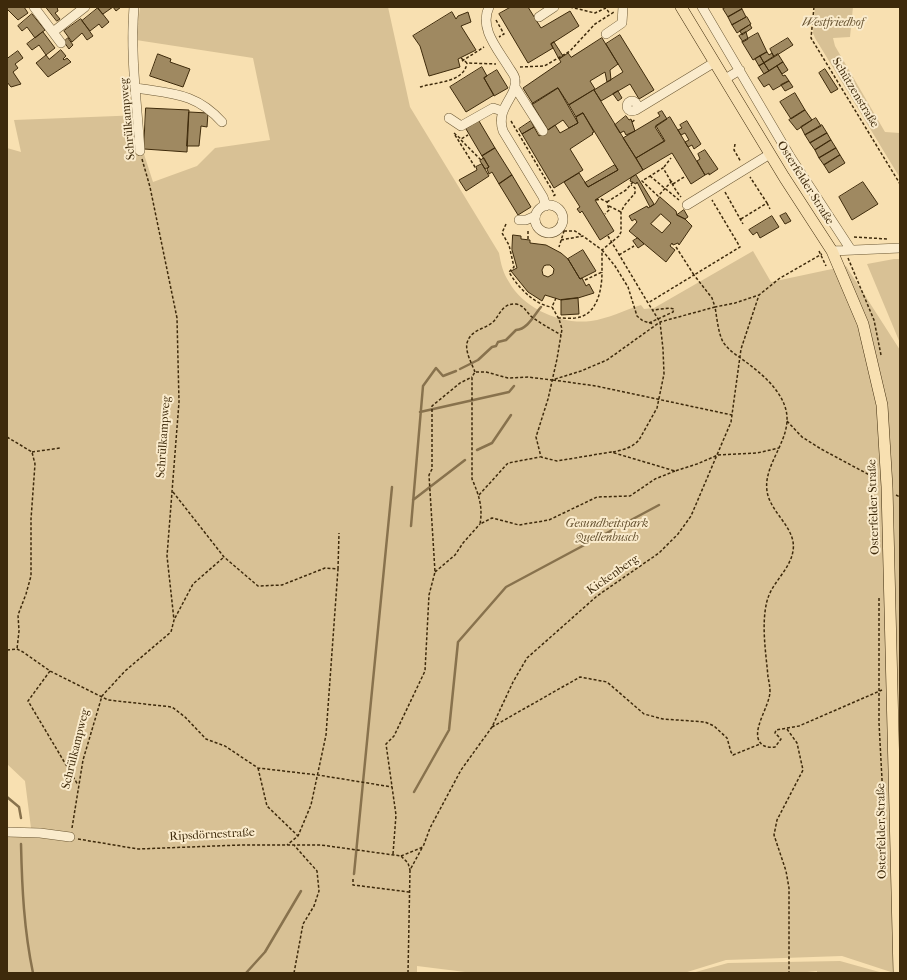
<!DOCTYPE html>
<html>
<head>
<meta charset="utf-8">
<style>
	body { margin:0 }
	#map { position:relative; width:907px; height:980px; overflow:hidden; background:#f8e0b1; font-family:"IM FELL French Canon",serif }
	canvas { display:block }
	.frame { position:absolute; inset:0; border:8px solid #3e2a0b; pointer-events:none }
</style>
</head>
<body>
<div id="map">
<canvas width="907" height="980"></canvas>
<div class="frame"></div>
</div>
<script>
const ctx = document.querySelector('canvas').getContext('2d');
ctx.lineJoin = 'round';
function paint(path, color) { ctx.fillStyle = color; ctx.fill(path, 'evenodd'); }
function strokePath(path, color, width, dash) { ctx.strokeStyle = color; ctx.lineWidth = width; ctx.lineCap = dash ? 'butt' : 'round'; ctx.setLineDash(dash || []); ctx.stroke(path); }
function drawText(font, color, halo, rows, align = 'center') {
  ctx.font = font + ' "IM FELL French Canon",serif'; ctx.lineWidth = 4; ctx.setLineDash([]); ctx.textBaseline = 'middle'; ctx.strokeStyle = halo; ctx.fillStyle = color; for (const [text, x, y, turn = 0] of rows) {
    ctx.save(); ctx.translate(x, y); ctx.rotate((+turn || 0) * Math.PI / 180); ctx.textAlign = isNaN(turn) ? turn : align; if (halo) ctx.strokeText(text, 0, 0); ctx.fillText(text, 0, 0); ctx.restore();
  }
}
paint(new Path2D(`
	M140 7H388L410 107 499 253C501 264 503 273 509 282 524 309 562 325 591 321 607 319 625 310 641 305L644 309 654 308 753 251 771 282 846 266 900 350V973H894L842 956 726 960 684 973H473L417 966V973H7V836H32L25 781 7 764V148L21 152 14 120 142 115V148L153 182 197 166 215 148 270 140 253 58 136 40Z
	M815 7H853L850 37 833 38 835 46 885 132 900 133V178L815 38 813 33Z
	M894 259H900V343L867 264Z
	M840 961 883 973H817V971L797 973H692L728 963Z`), '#d8c195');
strokePath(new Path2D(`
	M460 369 478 360 492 347 496 346 498 342 506 340 516 330C528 329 534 315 541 307
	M420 412 509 392 514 386
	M477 450 492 443 511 415
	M413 500 465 460
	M411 526 423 386 436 368 443 376 456 371
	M414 792 449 730 458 642 506 587 659 505
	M7 797 19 807 21 818
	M21 844C22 888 24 930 33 973
	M354 874 392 487
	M246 973 265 952 301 891`), '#88724d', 2.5);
const building = new Path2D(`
	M8 7H24L28 13 18 20 7 9Z
	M46 7H57L58 11 55 13 60 19 57 21Z
	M97 7H121L116 11 113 7 103 14Z
	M511 7H528L541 28 570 11 579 26 551 44 553 48 528 63 499 14Z
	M727 7H741L742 9 728 17 723 9Z
	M98 8 109 22 102 28 99 24 90 31 82 21Z
	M742 9 746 17 732 25 728 17Z
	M452 12 456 19 458 16 468 12 471 22 461 26 476 50 458 59 460 67 429 76 420 46 413 36Z
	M32 14 45 30 35 38 27 27 22 31 18 26Z
	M747 17 751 24 737 33 732 25Z
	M81 19 93 36 87 40 82 33 72 42 64 31Z
	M750 25 752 28 742 35 740 31Z
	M43 32 55 48 46 55 39 45 32 50 27 44Z
	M746 32 748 39 743 42 739 36Z
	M758 33 767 52 753 60 742 42Z
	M620 35 654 90 639 99 630 84 601 101 594 90 623 72 606 44Z
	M68 38 73 45 69 49 64 42Z
	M602 38 618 64 610 70 611 80 607 82 605 72 590 81 595 89 569 105 558 88 533 104 523 88 561 62 559 59 568 53 571 57Z
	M788 38 793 45 774 57 770 49Z
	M554 42 563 56 559 59 551 44Z
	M61 50 66 56 63 59 64 60 67 58 71 62 48 77 36 63 46 55 49 59Z
	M18 51 23 58 15 64 18 68 13 72 21 84 11 87 7 82V59Z
	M767 52 769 55 772 53 774 57 764 63 760 56Z
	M158 54 171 59 170 62 190 69 183 87 150 76Z
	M778 54 783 62 769 71 764 63Z
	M760 56 764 63 759 66 755 59Z
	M783 62 788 70 782 74 777 66Z
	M764 63 769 71 764 74 759 66Z
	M777 66 783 76 785 75 789 81 773 90 769 84 764 87 758 78Z
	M482 67 487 76 484 78 494 95 466 112 450 87Z
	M825 69 838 89 831 93 819 73Z
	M497 70 508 88 494 96 484 78Z
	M789 81 793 87 785 91 781 85Z
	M558 88 578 123 569 128 563 120 548 130 532 104Z
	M594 90 643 170 595 200 614 231 600 240 582 211 580 213 577 209 580 207 564 182 579 173 588 187 618 170 583 113 576 117 569 105Z
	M618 91 622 98 618 101 613 94Z
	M795 93 805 110 791 119 780 102Z
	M146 108 189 110 187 152 144 149Z
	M805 110 812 120 797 130 789 120Z
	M662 111 667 119 655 127 664 141 636 158 623 138 660 116 658 113Z
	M189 112 208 113 207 127 201 126 199 146H187Z
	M583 113 594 132 592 133 593 134 570 149 583 170 554 188 522 134 534 127 539 136 555 125 560 133 578 123 576 117Z
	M626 116 629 120 631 119 635 131 626 135 624 131 620 133 615 125Z
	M670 117 705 175 691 184 672 153 643 170 636 158 665 141 656 126Z
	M816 118 821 126 805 135 801 127Z
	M479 121 495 148 482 156 466 129Z
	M531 121 534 127 522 134 519 129Z
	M687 121 701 144 694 149 692 145 688 147 685 142 689 140 685 133 681 135 678 130 682 128 680 125Z
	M822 125 827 133 810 143 805 135Z
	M827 133 831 140 815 150 810 143Z
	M831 140 836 148 819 158 815 150Z
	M495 148 512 175 499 184 492 172 489 174 487 169 489 167 482 156Z
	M836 148 840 155 824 165 819 158Z
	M705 150 718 169 709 175V173L705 175 697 161 700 159 698 154Z
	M840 155 845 163 829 173 824 165Z
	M484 158 489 167 485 169 480 161Z
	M482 164 489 176 466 191 459 180 477 170 476 167Z
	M615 165 618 170 588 187 585 183Z
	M512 175 531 207 518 215 499 184Z
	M636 175 654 204 650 207 637 182 636 184 630 181 631 178Z
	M863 182 878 204 852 220 839 197Z
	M660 197 676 211 677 215 685 219 692 226 679 245 678 243 673 245 672 243 670 246 675 250 666 262 629 231 637 222 635 219 632 221 629 216 647 206 648 208 655 204ZM661 214 671 223 662 233 651 224Z
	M684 210 688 217 685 219 677 215Z
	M786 213 791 221 785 224 780 216Z
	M772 216 779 227 760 238 757 232 753 235 749 230Z
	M513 235 521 236V239L530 240V243L546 245 561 253 568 259 580 279 582 278 586 286 589 284 594 293 578 298 561 300 545 295 542 301 528 292 511 271 517 268 512 250ZM547 265H550L554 269 553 274 548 277 543 275 542 270 544 266Z
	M638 238 644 244 638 248 633 241Z
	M583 250 596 271 580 279 568 259Z
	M578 298 579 314 561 315V300Z`);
paint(building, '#9f8961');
strokePath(building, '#3e2a0b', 1);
const minor = new Path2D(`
	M34 7 61 43
	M134 7C130 55 137 103 140 151
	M489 7C479 28 497 48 508 66 510 70 515 75 515 79 518 97 495 107 503 131L543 197 546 206
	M702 7 791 158 851 250
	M539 17 554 7
	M53 32 85 7
	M606 34 622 23 623 7
	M725 79 740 70
	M515 87 543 131
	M136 88C173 94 196 93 222 122
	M627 106a5 5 0 1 1 10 0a5 5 0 1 1-10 0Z
	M636 110 715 62
	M449 118 461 126 493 108 502 111
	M687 205 770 154
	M535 219a14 14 0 1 1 28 0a14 14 0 1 1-28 0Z
	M519 220H526L535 216
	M832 251 900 248
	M7 832 40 833 70 837`);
const major = new Path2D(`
	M681 7 784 177 832 251 863 324 882 405 887 487 899 973`);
strokePath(minor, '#6c5834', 10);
strokePath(major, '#3e2a0b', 12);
strokePath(new Path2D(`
	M570 7 595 13 606 8 610 14
	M814 7 811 38 900 184
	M496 20 504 34 499 37
	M461 58 467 63 496 64
	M462 61 484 47
	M520 67 544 66 548 64 570 51 595 24 614 12
	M420 87C435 82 464 83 467 63
	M511 121 555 195 553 196
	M632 122 636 119
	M454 133 461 139 468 135
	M455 135 475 167H477
	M461 140 481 160
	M735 144 734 150 741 162
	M664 167 671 158
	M650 176 679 200
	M672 181 658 196 642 181 663 168C669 177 674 189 681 197
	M673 184 684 177
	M725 192 743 224
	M596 200 601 199 607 202 609 210 605 214
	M607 202 626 190 633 182
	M767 203 770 209
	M609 206 621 212
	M741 219 767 203 750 177
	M506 224 502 233 509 245 514 267 509 272C517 286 534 305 552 307
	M559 229 564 231 559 247
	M564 231H575L581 235
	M608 236 648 303 694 275 712 298 715 307 735 303 759 295
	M854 237 888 239
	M528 239V229
	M561 240 583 236 602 250 619 236 621 232V212L624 206 635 193V188L631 185
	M676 247 694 275 740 247 712 200
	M602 250 615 266 628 287 637 316 643 321 654 324
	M819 251 826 266
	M619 255 634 246
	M848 258 874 320 881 355
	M585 280 602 272V250
	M556 298 552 307 559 319 562 329 557 359 548 399 536 437 541 457 557 461 611 452 675 471 697 464 718 455 757 453 779 448
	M558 318C565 318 574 319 580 317 598 312 602 288 602 272
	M649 323 673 312 674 309 670 308 653 310
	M475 372C472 364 465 352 467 343 471 329 484 330 493 322 500 315 502 303 516 304 525 306 526 312 532 317 541 324 551 329 561 335
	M553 380 596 386 732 415
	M787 421 802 437 821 449 877 479
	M7 437 32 452 35 464 31 519V576L26 594 18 615 19 631 17 649
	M32 452 60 448
	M613 452C622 450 632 448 639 440L657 408 664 374 663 349 660 322 648 303
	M675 471 655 479 630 496 597 497 549 520 519 525 492 518 480 524C483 507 479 495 472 479V377L475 372H486L508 378 528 377 552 380 581 371 607 360 660 322 715 307C717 318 718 332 723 342 729 351 738 356 746 362 762 374 781 390 786 410 793 439 763 463 767 491 770 513 797 528 793 551 790 570 772 582 767 601 761 625 766 653 768 677 769 682 770 686 770 692 769 706 755 725 758 738 760 746 767 748 775 747L781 739 775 733 776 730 799 726 882 690
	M173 492 224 557 258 586 282 585 325 568 338 569 326 735 311 805 298 836 287 845
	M479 495 508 463 540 457
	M896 495 900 497
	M338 569 339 533
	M435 572 455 555 463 543 480 524
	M879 598V723L885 836
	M175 618 193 584 224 557
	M7 650 17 649 23 652 50 671 108 700 172 707 185 717 206 739 225 746 258 768 318 775 392 787
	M50 671 28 701 78 785
	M492 727 580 677 607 682 644 714 663 719 705 722 714 726 727 738 731 752 733 755 760 744
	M787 729 797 743 803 770 777 820 774 835 786 871 789 888V973
	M258 768 267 806 298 836
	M72 828 83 760 102 696 125 671 171 632 174 620 167 556 179 402 177 318 150 187 142 159
	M78 839 138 849 241 845H321L401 856 408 863 410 870
	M393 854 396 815 386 744 394 736 425 671 429 595 435 572 429 475 432 469V406L460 383 472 377
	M401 856 423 847 430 828 461 770 492 727 513 682 527 658 597 596 659 553 678 534 691 516 731 422 741 349 759 295 780 278 822 254
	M353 879V885L409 892
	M294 973 303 924 314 906 319 891 317 871 294 845
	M408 973 410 870 422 848`), '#3e2a0b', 1.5, [3, 2]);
strokePath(minor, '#faebcc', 9);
strokePath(major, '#f8e0b1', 11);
drawText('italic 12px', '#64502e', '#faebcc', [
	["Westfriedhof",833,23],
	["Gesundheitspark",607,524],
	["Quellenbusch",607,538]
]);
drawText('12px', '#3e2a0b', '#faebcc', [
	["Schützenstraße",855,93,59],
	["Schrülkampweg",128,119,-95],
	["Osterfelder Straße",805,183,58],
	["Schrülkampweg",164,437,-86],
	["Osterfelder Straße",874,507,-92],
	["Kickenberg",613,575,-35],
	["Schrülkampweg",76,749,-76],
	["Osterfelder Straße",882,831,-91],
	["Ripsdörnestraße",212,835,-3]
]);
</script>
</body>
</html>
